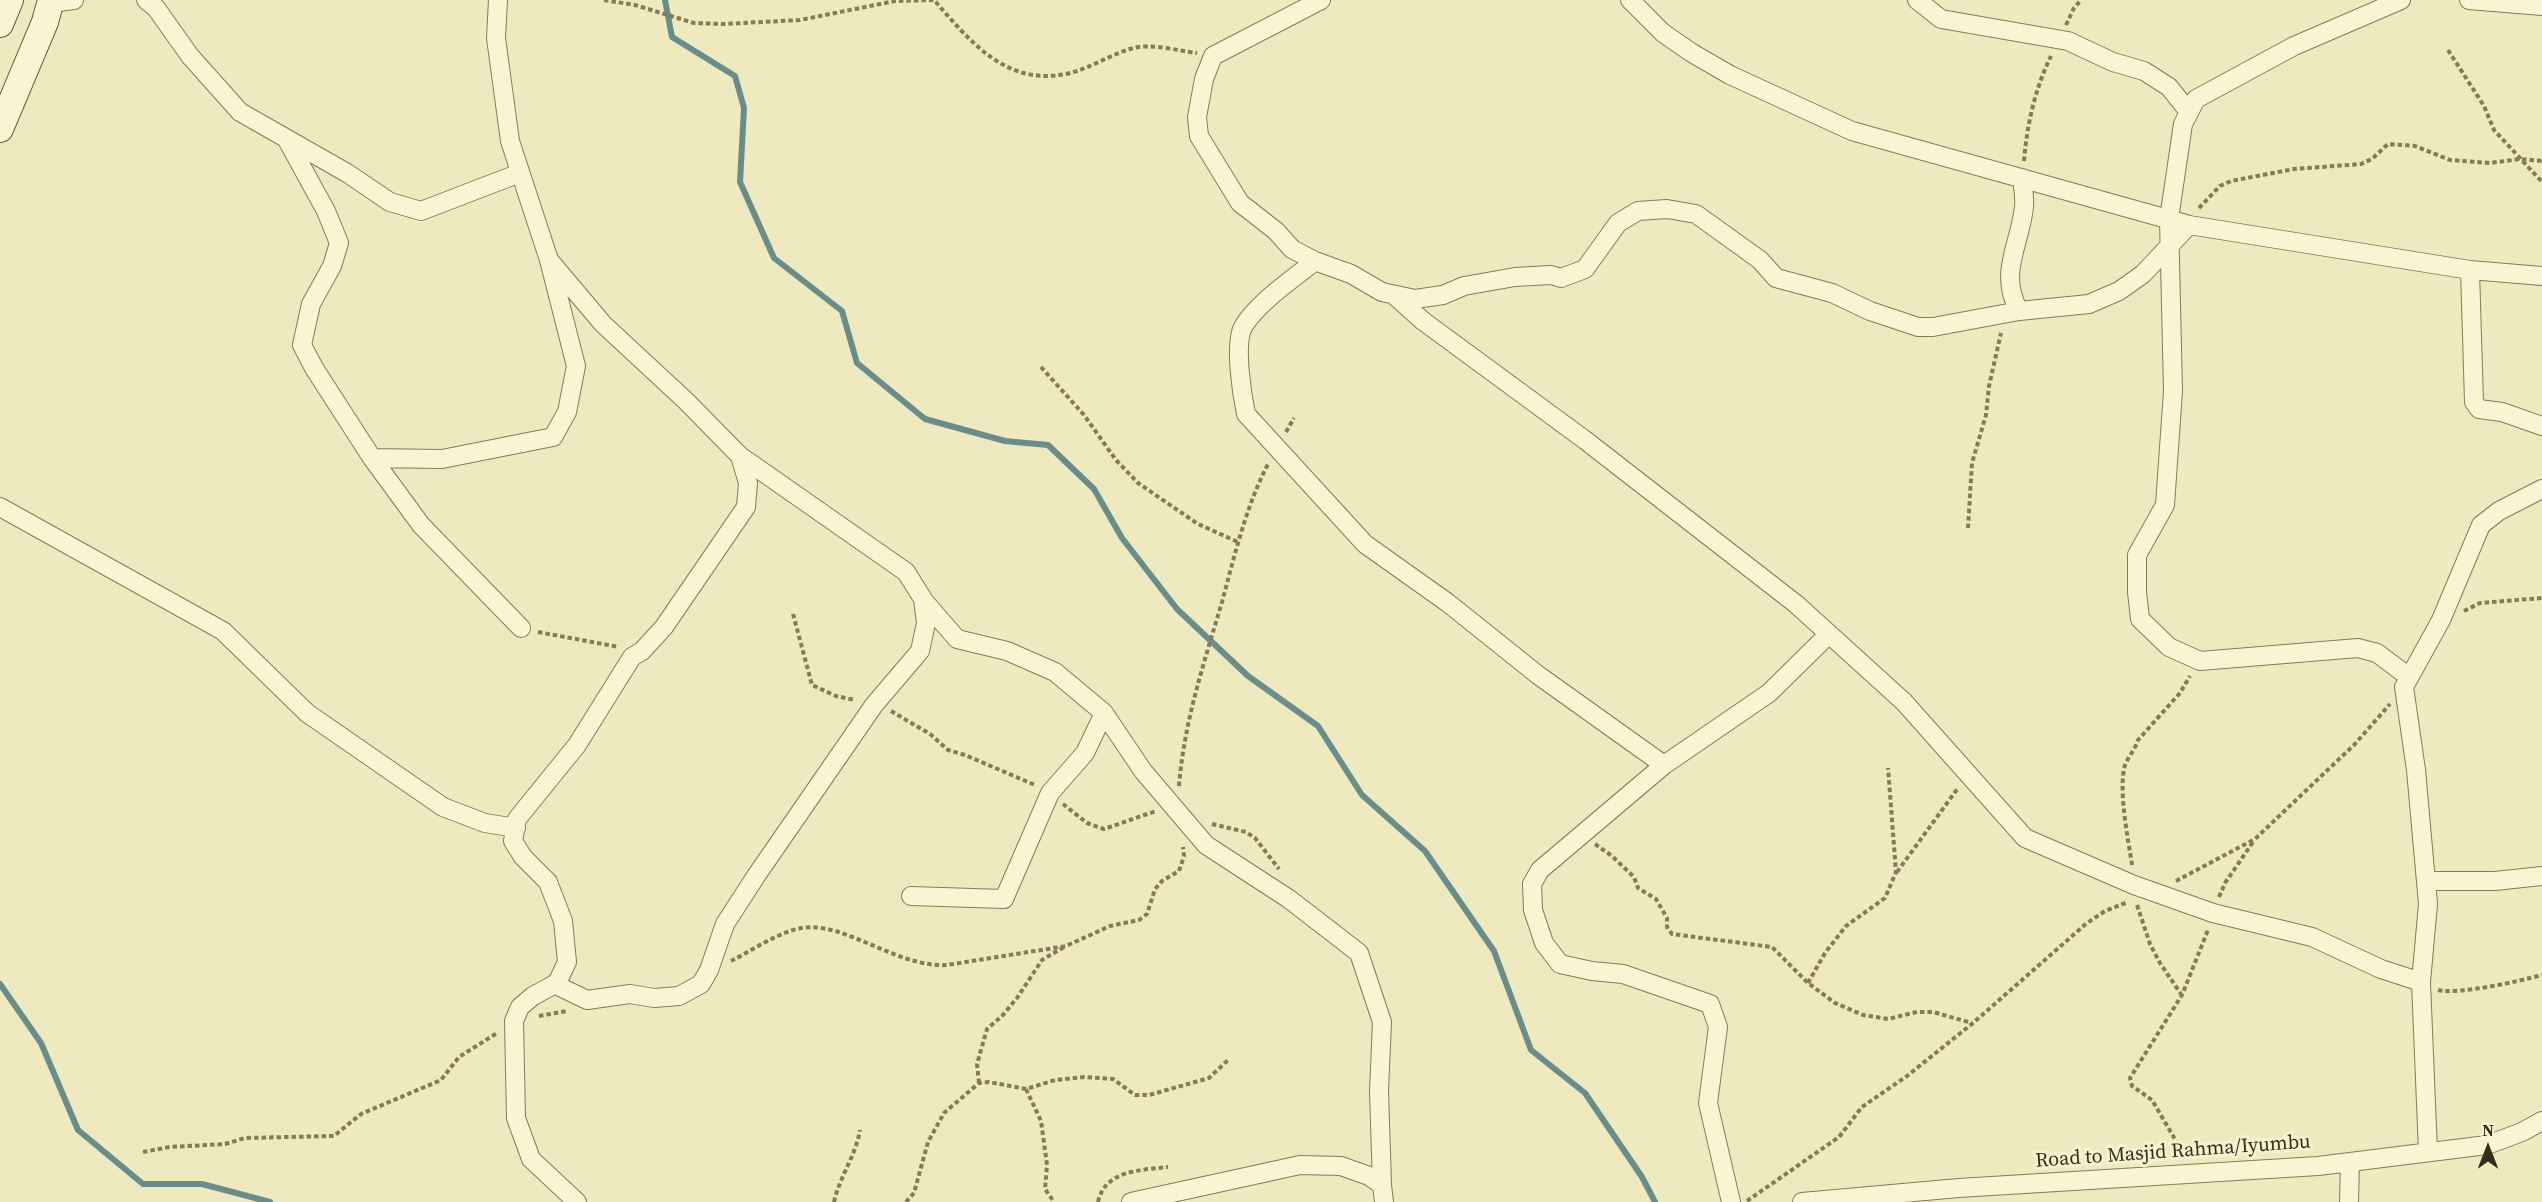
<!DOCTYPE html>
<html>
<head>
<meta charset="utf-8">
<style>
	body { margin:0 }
	#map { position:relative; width:2542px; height:1202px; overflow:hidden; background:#eee9bf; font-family:"Source Serif 4",serif }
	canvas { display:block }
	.north { position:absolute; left:2458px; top:1118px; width:60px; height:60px; -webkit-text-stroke:4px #f5f2ce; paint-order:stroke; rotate:0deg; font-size:16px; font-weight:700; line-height:24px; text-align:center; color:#362e1c }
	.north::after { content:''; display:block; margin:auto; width:21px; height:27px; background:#362e1c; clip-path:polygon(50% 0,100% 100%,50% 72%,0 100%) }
</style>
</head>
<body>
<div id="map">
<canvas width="2542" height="1202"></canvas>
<div class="north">N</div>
</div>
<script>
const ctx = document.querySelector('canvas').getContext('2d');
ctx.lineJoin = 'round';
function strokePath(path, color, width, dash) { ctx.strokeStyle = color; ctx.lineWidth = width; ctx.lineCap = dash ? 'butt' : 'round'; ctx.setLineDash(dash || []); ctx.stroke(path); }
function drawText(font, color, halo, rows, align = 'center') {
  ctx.font = font + ' "Source Serif 4",serif'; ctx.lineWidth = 6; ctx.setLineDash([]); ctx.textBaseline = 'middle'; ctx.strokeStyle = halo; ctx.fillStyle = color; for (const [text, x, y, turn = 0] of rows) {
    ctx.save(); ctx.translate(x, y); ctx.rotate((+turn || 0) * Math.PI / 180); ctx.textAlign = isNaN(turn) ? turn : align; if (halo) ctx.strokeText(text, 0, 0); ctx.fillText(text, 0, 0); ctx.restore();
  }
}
strokePath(new Path2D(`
	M665 0 672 37 735 76 744 108 740 182 774 258 842 311 857 363 925 419 1005 441 1048 445 1094 489 1122 538 1177 609 1248 676 1318 726 1362 795 1425 851 1494 951 1531 1050 1585 1093 1642 1177 1655 1202
	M0 984 41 1043 78 1130 143 1184H202L270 1202`), '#698d8b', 6);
const street = new Path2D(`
	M146 0 156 8 190 56 240 112 347 173 390 202 421 211 520 173
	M1321 0 1213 56 1204 79 1197 117 1199 136 1240 203 1276 231 1292 249 1315 261 1351 274 1382 292 1415 299 1443 295 1464 286 1515 277 1551 275 1561 278 1585 269 1618 223 1638 211 1667 209 1696 214 1760 260 1776 278 1832 293 1870 311 1918 327H1933L2019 311 2089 304 2119 291 2143 274 2189 225
	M1630 0 1663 33 1692 53 1730 75 1852 131 2189 225 2470 270 2542 276
	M1917 0 1941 19 2068 41 2113 62 2144 71 2169 87 2189 112
	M2401 0 2294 46 2196 99 2183 124 2169 219 2173 391 2165 505 2137 555V592L2140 619 2169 647 2200 661 2358 648 2377 653 2409 677
	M2469 0 2542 6
	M50 3 74 0
	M287 140 326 211 339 243 332 266 311 304 302 345 314 368 372 458 442 459 553 437 567 412 576 366 549 260 510 141 496 38 498 0
	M549 260 603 324 686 401 740 456 748 483 746 507 664 627 642 651 632 657 577 745 517 819 513 841 523 857 548 882 563 921 567 962 557 983 533 996 520 1007 514 1021 516 1118 531 1159 577 1202
	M1315 261C1293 279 1257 303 1243 327 1234 344 1242 395 1246 414L1365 544 1448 603 1538 675 1664 765
	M2470 270 2474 402 2479 409 2502 412 2542 426
	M1394 295 1423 321 1585 440 1796 604 1904 702 2025 838 2134 885 2213 913 2312 937 2381 969 2421 982
	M2019 311C1998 273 2020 245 2024 207 2025 198 2023 188 2022 178
	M372 458 421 525 521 628
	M0 507 223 631 307 713 443 807 485 823 516 828
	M924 601 957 639 1007 651 1055 672 1104 713 1143 771 1206 845 1289 899 1359 953 1382 1022 1379 1091 1382 1185
	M2427 881H2495L2542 876
	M911 896 1004 899 1050 793 1085 753 1104 713
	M554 984 587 1000 630 994 654 998 679 996 701 984 709 970 725 924 756 876 874 705 920 651 926 623 923 599 906 572 740 456
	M2428 1152 2421 982 2428 904 2416 770 2404 687 2441 620 2481 525 2499 511 2542 489
	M1131 1202 1300 1165 1341 1166 1369 1176 1382 1185 1384 1202
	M1731 1202 1708 1103 1718 1027 1710 1004 1623 974 1592 971 1560 964 1544 943 1533 910 1532 884 1540 870 1664 765 1769 693 1829 634
	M1802 1202 1959 1188 2318 1166 2487 1145 2522 1132 2542 1121
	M2349 1202 2350 1162`);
const secondary = new Path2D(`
	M0 24 10 0
	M0 129 45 22 51 0`);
strokePath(street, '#867a57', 20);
strokePath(secondary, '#685b3b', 28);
strokePath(new Path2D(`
	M604 0 635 5 694 23 724 24 800 20 895 1 934 0C970 41 1005 86 1066 74 1090 69 1110 54 1134 48 1150 43 1180 51 1197 53
	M2066 25 2074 8 2081 0
	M2448 50 2484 106 2494 130 2542 182
	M2024 161C2027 124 2035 89 2051 56
	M2199 208 2220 186 2231 181 2294 169 2361 164 2372 159 2388 144 2415 146 2450 160 2490 163 2520 159 2542 161
	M1041 367 1084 415 1116 460 1138 483 1198 524 1238 542
	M1286 432 1294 418
	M1968 528 1972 463 1986 415 1989 386 2001 333
	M2464 611 2480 603 2542 598
	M793 614 812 685 836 696 855 700
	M538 632 619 647
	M891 711 930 734 948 750 965 755 1035 785
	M1179 786C1184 722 1204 663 1222 602 1235 554 1246 506 1269 462
	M1063 804 1087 823 1104 829 1156 811
	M1212 824 1246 832 1255 838 1279 869
	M1595 844 1612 856 1634 877 1638 888 1656 899 1667 918V927L1672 934 1772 947 1808 983 1835 1003 1863 1015 1888 1019 1917 1012H1933L1972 1023
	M2132 865C2128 838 2118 790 2125 765 2128 757 2135 750 2138 740L2180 693 2190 676
	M1897 872 1958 788
	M2176 881 2255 839 2354 745 2390 704
	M2219 897 2225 883 2253 842
	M2137 905 2150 944 2160 963 2181 994
	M731 961C753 950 778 932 802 928 845 921 897 968 947 965L1066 946 1110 926 1139 920 1147 914 1155 889 1162 881 1179 871 1184 856 1183 847
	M1808 983 1825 953 1846 926 1885 898 1896 872 1888 768
	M2438 990C2458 995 2520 981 2542 975
	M539 1016 567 1011
	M979 1083 977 1064 987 1029 1003 1015 1017 998 1042 960 1064 947
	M1026 1089 1041 1121 1047 1165 1045 1189 1054 1202
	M143 1152 170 1147 225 1144 245 1138 334 1136 361 1114 441 1080 459 1057 497 1033
	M2186 1158 2152 1100 2132 1086 2130 1078 2182 995 2208 930
	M1747 1201 1839 1137 1862 1107 1907 1076 1973 1023 2087 923 2105 911 2128 902
	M834 1202C840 1176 856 1155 860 1130
	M906 1202 914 1193 928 1142 944 1113 979 1083 989 1082 1026 1089 1055 1080 1084 1077 1113 1079 1135 1095H1149L1209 1078 1228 1060
	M1098 1202C1105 1170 1141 1170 1168 1167`), '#867a57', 4, [4.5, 3]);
strokePath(street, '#f9f5d2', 18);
strokePath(secondary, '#f9f5d2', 26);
drawText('20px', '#362e1c', '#f5f2ce', [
	["Road to Masjid Rahma/Iyumbu",2173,1152,-4]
]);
</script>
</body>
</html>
